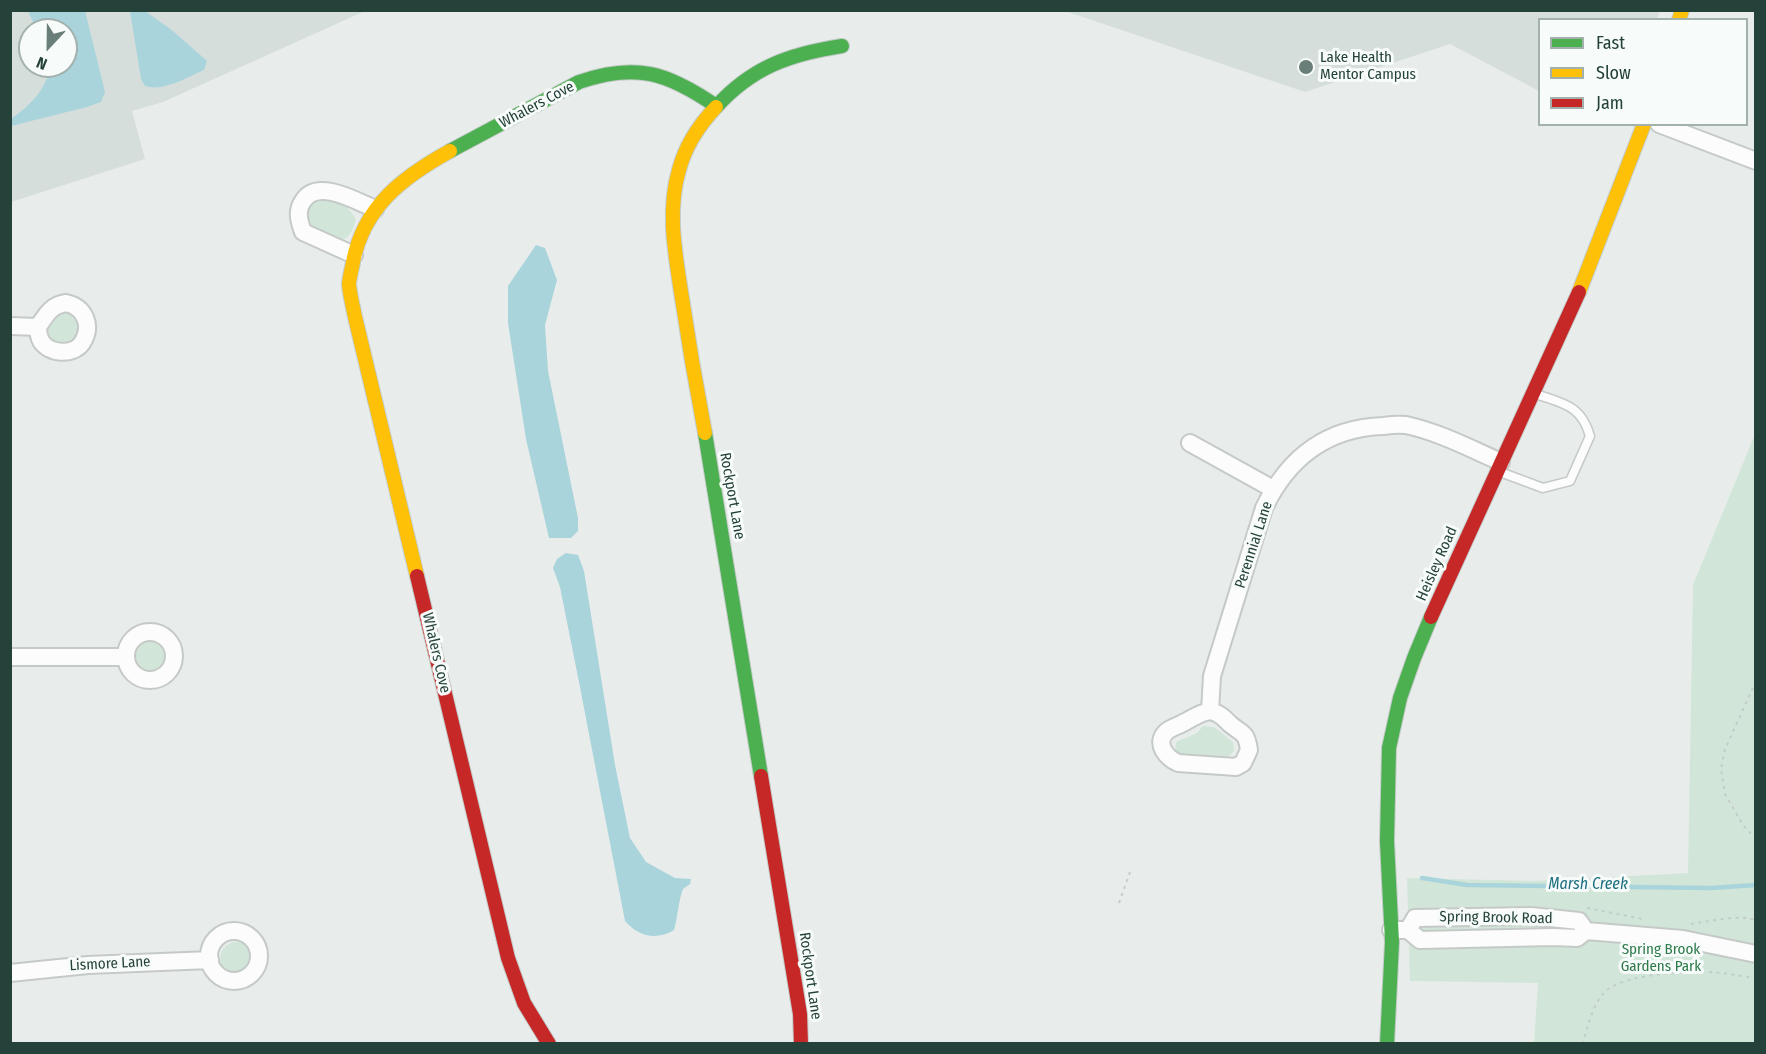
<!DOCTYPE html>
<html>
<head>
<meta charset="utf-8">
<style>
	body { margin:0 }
	#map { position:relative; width:1766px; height:1054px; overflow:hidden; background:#e8edeb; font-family:"Fira Sans Condensed",sans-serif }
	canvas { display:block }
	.frame { position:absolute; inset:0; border:12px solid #24423a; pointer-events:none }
	.legend { position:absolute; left:1538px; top:18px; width:210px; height:108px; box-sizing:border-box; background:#f7fbf9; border:2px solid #a3b1ad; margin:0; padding:8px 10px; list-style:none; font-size:18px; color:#24423a }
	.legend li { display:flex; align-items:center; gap:12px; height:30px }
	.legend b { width:30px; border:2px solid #a3b1ad }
	.north { position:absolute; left:18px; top:18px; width:60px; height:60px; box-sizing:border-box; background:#f7fbf9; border:2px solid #a3b1ad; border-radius:50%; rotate:202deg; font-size:16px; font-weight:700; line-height:24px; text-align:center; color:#24423a }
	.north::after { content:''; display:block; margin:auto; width:21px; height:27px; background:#697e78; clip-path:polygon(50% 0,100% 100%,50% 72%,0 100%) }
</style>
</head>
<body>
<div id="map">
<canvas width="1766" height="1054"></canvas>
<div class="frame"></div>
<ul class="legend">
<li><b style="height:8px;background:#4caf50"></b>Fast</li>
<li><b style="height:8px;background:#ffc107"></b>Slow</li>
<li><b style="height:8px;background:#c62828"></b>Jam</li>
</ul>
<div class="north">N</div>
</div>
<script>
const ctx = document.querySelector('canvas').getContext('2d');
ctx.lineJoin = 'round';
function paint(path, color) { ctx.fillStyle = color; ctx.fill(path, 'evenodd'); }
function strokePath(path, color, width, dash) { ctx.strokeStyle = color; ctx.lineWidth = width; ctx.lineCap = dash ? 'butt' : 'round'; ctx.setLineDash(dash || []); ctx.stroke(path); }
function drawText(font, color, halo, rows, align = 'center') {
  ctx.font = font + ' "Fira Sans Condensed",sans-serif'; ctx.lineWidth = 6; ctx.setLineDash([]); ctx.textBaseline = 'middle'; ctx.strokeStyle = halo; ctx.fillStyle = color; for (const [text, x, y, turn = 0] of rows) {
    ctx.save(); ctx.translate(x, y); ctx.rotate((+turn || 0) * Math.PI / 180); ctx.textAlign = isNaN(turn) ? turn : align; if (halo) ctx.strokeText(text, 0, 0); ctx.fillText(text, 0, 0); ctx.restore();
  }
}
paint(new Path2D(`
	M11 11H365L163 102 132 111 145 159 11 202ZM30 30H66V66H30Z
	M1065 11H1660L1657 19 1540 20 1539 91 1450 44 1305 92Z`), '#d6dedb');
paint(new Path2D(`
	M317 197C334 200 349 203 356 220 354 225 353 230 350 234 339 249 314 229 304 221L306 206Z
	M46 328a16 16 0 1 1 32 0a16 16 0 1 1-32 0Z
	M1755 434V1043H1534L1538 983 1410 981 1407 878 1536 881 1688 873 1693 585Z
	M131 658a18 18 0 1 1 36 0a18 18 0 1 1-36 0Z
	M1203 726 1214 727 1233 742 1234 751 1227 758 1179 756 1175 753 1176 742 1197 733Z
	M220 959a17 17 0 1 1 34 0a17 17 0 1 1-34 0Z`), '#d1e6d8');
paint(new Path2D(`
	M28 11H85L105 92 101 102 87 107 11 126V119C33 103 43 92 52 66H66V30H37Z
	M130 11H145L173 31 207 61 204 70C188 77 163 92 145 86L141 79Z
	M536 245 545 248 557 280 545 325 548 371 578 518V531L571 538H549L526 439 508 323V286Z
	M566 553 578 555 584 571 615 765 630 838 646 862 675 878 691 879 690 884 683 889C678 902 678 917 674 930 656 941 638 936 625 921L579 682 560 587 553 568 557 559Z`), '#a9d4db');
strokePath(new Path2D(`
	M1422 878 1467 885 1711 888 1756 885`), '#a9d4db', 4.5);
const lane = new Path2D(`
	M1500 472 1543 488 1570 481 1590 436C1581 405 1564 404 1536 394`);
const street = new Path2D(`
	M1659 124 1756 161
	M354 255 303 232C299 221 296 211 303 201 317 178 356 201 375 209
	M66 303C85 307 93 326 82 343 73 356 49 354 41 341 39 337 38 331 38 327 46 315 51 305 66 303Z
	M10 326 38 327
	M1190 443 1273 489
	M126 656a24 24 0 1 1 48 0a24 24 0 1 1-48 0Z
	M10 657H125
	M1210 711 1212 676 1264 508C1288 458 1326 428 1383 426 1390 425 1398 424 1406 425 1439 432 1471 449 1501 462
	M1210 711C1219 713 1223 717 1230 724 1243 735 1246 731 1249 750L1243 763 1236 767 1178 763C1167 758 1154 744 1166 732 1170 728 1178 726 1183 723 1193 718 1199 713 1210 711Z
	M1391 930H1408L1420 940 1553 937 1577 938 1586 931 1579 921 1531 916 1415 918 1408 930
	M1586 931 1683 939 1756 954
	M209 956a25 25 0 1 1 50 0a25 25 0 1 1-50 0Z
	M10 973 88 965 210 960`);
const fast = new Path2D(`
	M716 107C752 67 790 54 842 46
	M450 151 579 82C636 62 668 73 716 106
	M705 433 761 776
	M1387 1044 1392 942 1387 841 1389 748 1400 698 1414 658 1431 617`);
const slow = new Path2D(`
	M1679 20 1682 10
	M1579 292 1644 124
	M705 433C696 386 688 339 681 292 675 252 667 210 679 170 685 147 700 124 716 107
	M417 576 355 317C353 307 350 295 349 285 349 278 352 269 353 262 364 206 403 177 450 151`);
const jam = new Path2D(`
	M417 576 508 958 524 1003 549 1044
	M1431 617 1579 292
	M761 776 800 1014 801 1044`);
strokePath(lane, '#c5cac8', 11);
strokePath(street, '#c5cac8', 20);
strokePath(fast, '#c3cbc8', 16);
strokePath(slow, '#c3cbc8', 16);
strokePath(jam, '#c3cbc8', 16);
strokePath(new Path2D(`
	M1756 681 1725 749 1721 769 1725 794 1743 825 1756 839
	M1119 903 1130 872
	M1587 908 1643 919
	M1691 924C1705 922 1745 913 1756 921
	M1583 1044C1586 1030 1594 1002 1604 993 1612 984 1626 981 1637 978 1677 970 1716 969 1756 979`), '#c3ccca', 2, [3, 4.5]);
strokePath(lane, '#fcfcfc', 8);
strokePath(street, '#fcfcfc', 16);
strokePath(fast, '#4caf50', 14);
strokePath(slow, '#ffc107', 14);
strokePath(jam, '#c62828', 14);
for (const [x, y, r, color] of [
	[1306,67,8,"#697e78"]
]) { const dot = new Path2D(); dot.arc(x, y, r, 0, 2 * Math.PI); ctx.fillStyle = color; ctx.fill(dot); strokePath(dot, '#f7fbf9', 2); }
drawText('15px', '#24423a', '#f7fbf9', [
	["Lake Health",1320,58],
	["Mentor Campus",1320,75]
], 'left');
drawText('15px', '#24423a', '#f7fbf9', [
	["Whalers Cove",537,105,-28],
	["Rockport Lane",732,496,80],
	["Perennial Lane",1254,545,-72],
	["Heisley Road",1437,564,-66],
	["Whalers Cove",436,653,77],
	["Spring Brook Road",1496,918,1],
	["Lismore Lane",110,964,-3],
	["Rockport Lane",810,976,82]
]);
drawText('15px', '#2d7a4b', '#f7fbf9', [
	["Spring Brook",1661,950],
	["Gardens Park",1661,967]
]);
drawText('italic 16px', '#1c6f80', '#f7fbf9', [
	["Marsh Creek",1588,885]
]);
</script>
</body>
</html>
